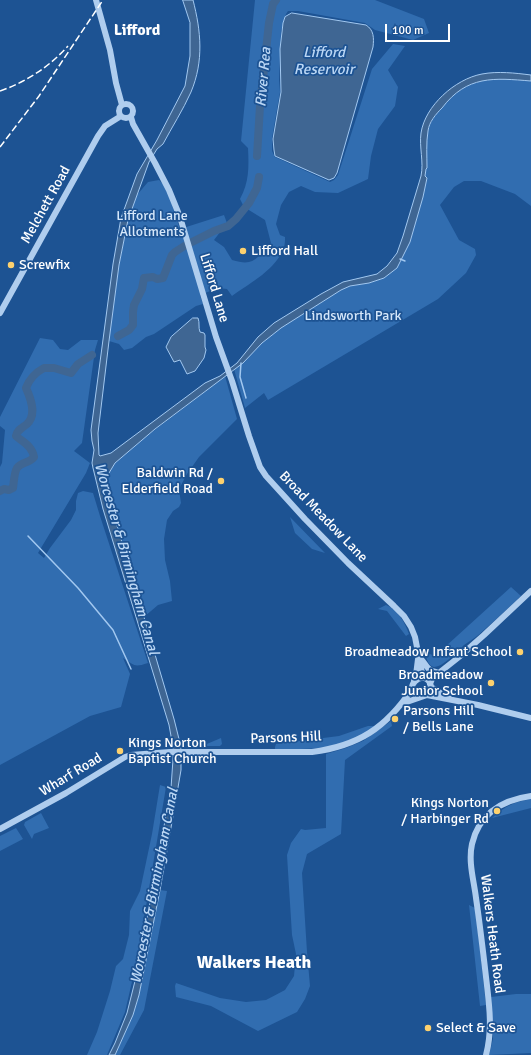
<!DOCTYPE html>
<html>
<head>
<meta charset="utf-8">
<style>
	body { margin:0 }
	#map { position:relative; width:531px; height:1055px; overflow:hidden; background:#1d5393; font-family:Signika,sans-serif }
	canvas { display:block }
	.scale { position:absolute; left:385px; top:24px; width:65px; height:18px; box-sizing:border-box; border:2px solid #fff; border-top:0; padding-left:5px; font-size:12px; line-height:14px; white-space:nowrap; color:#fff; -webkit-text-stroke:3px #1d5393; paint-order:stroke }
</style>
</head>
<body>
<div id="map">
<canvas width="531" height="1055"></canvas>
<div class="scale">100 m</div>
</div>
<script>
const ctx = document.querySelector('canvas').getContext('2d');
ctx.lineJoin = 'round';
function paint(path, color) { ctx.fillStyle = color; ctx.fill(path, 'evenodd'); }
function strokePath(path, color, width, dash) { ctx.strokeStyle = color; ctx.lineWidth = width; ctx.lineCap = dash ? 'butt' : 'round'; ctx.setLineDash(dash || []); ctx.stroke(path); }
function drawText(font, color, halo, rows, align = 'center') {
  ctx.font = font + ' Signika,sans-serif'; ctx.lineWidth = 3.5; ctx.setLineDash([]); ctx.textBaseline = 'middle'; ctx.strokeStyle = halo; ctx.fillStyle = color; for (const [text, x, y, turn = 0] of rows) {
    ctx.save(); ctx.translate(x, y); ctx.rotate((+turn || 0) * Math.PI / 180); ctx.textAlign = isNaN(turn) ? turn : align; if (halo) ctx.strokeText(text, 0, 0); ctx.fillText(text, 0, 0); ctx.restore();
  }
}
paint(new Path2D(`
	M255 0H375L424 19 429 33 413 40 375 30 365 23 298 11H288L286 14 281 31 279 80 280 92 272 138V151L275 157 330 182 334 180 338 175 372 69 393 44 405 46 388 70 398 87 395 106 378 129 371 156 368 179 338 193 315 192 301 186 289 192 281 205 276 224 280 235 285 237C285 240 285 244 284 247 277 269 250 283 232 296L227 289 218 288 200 295 203 304 196 306 154 334 146 337 132 348 124 350 119 344 109 341 119 265 128 220 137 195 148 182 159 180 166 187 180 229 224 215 227 223 214 240 224 247 232 260C255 267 256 258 271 243L265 220 244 207 240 199C249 182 249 168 248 148L241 141Z
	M489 79H502L531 81V206L515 194 481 181H464L454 187 440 205 459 240 475 249 476 255 466 273 438 299 268 400 264 393 245 408 234 369 262 343 281 328 341 290 350 286 369 283 384 278 410 242 423 197 427 178 425 176 426 169 427 168C427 158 426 141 428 131 431 116 452 94 465 87 473 83 481 81 489 79Z
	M40 338 53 340 60 349 68 350 81 340H98L95 350 82 443 74 451 90 463 86 473 38 553 44 558 50 548 71 520 76 510V501L78 493 83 491 93 493 100 516 148 663C133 668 135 665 123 658L130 674 121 707 90 716 0 765V467L2 463 5 430 0 426V417Z
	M225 376 237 419 199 457 187 474 179 489 181 503 179 507 173 511 167 520 164 539 165 560 170 581 172 601 158 605 144 617 108 495 106 478 115 463 148 435 210 388Z
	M290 517 325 553 312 549 295 533Z
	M511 587 521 596C509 607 497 619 484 630 478 636 471 640 464 645 458 651 443 667 434 667 428 666 426 657 425 652L435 656Z
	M386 605C398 609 405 623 409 634L406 636 387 611 378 609Z
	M391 721 392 726 345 760 341 834 307 854 302 873 307 952 310 986 305 999 297 1012 258 1031 211 1006 176 997 175 986 176 983 220 998 246 1002 266 1000 285 990 294 976 296 954 292 935 287 855 291 843 301 829 305 830 326 828V754L346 748 363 741Z
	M368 726H374L361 737 326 748 275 750V747L276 744 339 736Z
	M221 738 222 744 220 746H202Z
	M160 785 166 787 137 960 125 1012 107 1055H87L97 1032 110 991 116 966 123 959 129 935 130 911 140 891 152 834Z
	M531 799V808L492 818C507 805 512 803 531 799Z
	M41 813 49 828 34 834 32 839 24 825 25 822Z
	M16 828 23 839 0 851V836Z
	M160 890 167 891 144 1010 120 1055H115L133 1015 139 995Z
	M469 905 475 908 476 914 486 1005 480 1006Z
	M516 994H531V1053L489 1055 493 1039 491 997Z`), '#316db0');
const water = new Path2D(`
	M183 0H193C201 31 204 61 191 92 183 110 172 127 163 144L157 149 149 162 128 220 119 265 109 341 98 433 99 455 100 456 111 453 205 383 220 376 237 363 258 337 274 323 321 294 343 282 377 274 387 266 397 253 403 236 421 176C424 162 419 147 421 133 425 106 455 79 482 74 498 71 515 73 531 75V81C494 78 467 75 442 108 436 114 429 122 428 131 426 143 427 156 427 168L426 169 425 176 427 178 423 197 410 242 397 268 384 278 369 283 350 286 341 290 281 328 262 343 243 363 155 429 115 463 106 478 108 495 174 719 181 747V770L175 805 160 890 139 995 133 1015 115 1055H109L115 1043 127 1013 137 973 171 788 173 759V747L169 725 103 509 93 468 92 463 94 450 92 441 91 430 113 264 121 218 137 174 157 140 185 86 190 56V23Z
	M292 13 366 25C374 30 374 38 373 47L337 173 334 178 329 180 275 156 274 150 273 139 281 92 280 49 282 32 283 23 285 17Z
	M193 318H198C200 323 198 327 200 332L204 333 205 335V347L206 350 204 358 195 371 187 374 180 360 174 362 166 347 171 337Z`);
paint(water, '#3f6693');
strokePath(water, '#a2c8f0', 1);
strokePath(new Path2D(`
	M400 259 405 261
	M241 363 240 377 246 398
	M28 536 78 588 113 630 131 669`), '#a2c8f0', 1.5);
strokePath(new Path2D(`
	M257 156 260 106 269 23 273 4 276 0
	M118 336 129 330 133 325V312L134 305 142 289 144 278 153 277 157 279 163 278 172 255 175 252 186 245 214 231 228 226 236 219 249 203 257 188 259 177
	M0 491 4 489 9 490 13 488C14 482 14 473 17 468 21 462 30 463 34 457 32 446 24 443 16 436 17 430 22 428 27 424 37 415 31 399 26 388 29 380 36 372 44 368H54L71 373 78 364 92 355`), '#3f6693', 8);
strokePath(new Path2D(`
	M96 0 110 50 116 83 122 105
	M119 111a7 7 0 1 1 14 0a7 7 0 1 1-14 0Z
	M131 117 133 124 155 163 169 190 180 217 216 337 232 381 249 436 260 467 266 476 305 519 348 563 394 606 404 616 411 627 415 637 423 678
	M0 313 98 136 105 126 121 116
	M421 659C426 664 427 671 436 672
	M414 681 416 675 418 659
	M430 684 432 679 435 676 459 657 484 635 531 591
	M431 687 449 698
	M427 695 478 705 531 718
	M401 704 427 695C430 692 432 688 430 683 423 668 400 689 420 697
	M0 829 66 793 125 757 131 755 170 752H312C358 746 386 728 412 689
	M486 1055C493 1029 489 1003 486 977 483 951 480 925 476 898 474 881 468 862 472 844 479 814 502 800 531 796`), '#afcdee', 6);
strokePath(new Path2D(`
	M0 91C26 82 49 67 68 46
	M0 147 39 96 103 0`), '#fff', 1.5, [7, 3]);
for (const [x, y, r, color] of [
	[243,251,4,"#fdd16e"],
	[11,265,4,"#fdd16e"],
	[221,481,4,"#fdd16e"],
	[520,652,4,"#fdd16e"],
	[491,683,4,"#fdd16e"],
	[395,719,4,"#fdd16e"],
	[120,751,4,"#fdd16e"],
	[497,811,4,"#fdd16e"],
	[428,1028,4,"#fdd16e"]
]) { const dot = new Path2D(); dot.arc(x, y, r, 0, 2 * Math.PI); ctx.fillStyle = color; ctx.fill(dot); strokePath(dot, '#1d5393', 1.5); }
drawText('14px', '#fff', '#1d5393', [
	["Melchett Road",46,205,-61],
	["Lifford Lane",214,288,73],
	["Broad Meadow Lane",323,517,46],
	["Parsons Hill",286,738,-2],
	["Wharf Road",71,775,-31],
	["Walkers Heath Road",492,934,83]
]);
drawText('14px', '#d5e7fa', '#1d5393', [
	["Lifford Lane",152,216],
	["Allotments",152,232],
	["Lindsworth Park",353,316]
]);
drawText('14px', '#fff', '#1d5393', [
	["Lifford Hall",251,251],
	["Screwfix",19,265],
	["Baldwin Rd /",213,473,"right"],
	["Elderfield Road",213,489,"right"],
	["Broadmeadow Infant School",512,652,"right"],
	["Broadmeadow",483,675,"right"],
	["Junior School",483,691,"right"],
	["Parsons Hill",403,711],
	["/ Bells Lane",403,727],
	["Kings Norton",128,743],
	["Baptist Church",128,759],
	["Kings Norton",489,803,"right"],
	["/ Harbinger Rd",489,819,"right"],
	["Select & Save",436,1028]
], 'left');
drawText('italic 15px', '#bbd7f5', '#1d5393', [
	["Lifford",324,53],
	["Reservoir",324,70],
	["River Rea",264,77,-85],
	["Worcester & Birmingham Canal",126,559,74],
	["Worcester & Birmingham Canal",155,886,-79]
]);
drawText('bold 16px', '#fff', '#1d5393', [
	["Lifford",137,31]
]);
drawText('bold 18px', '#fff', '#1d5393', [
	["Walkers Heath",254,963]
]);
</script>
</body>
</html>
